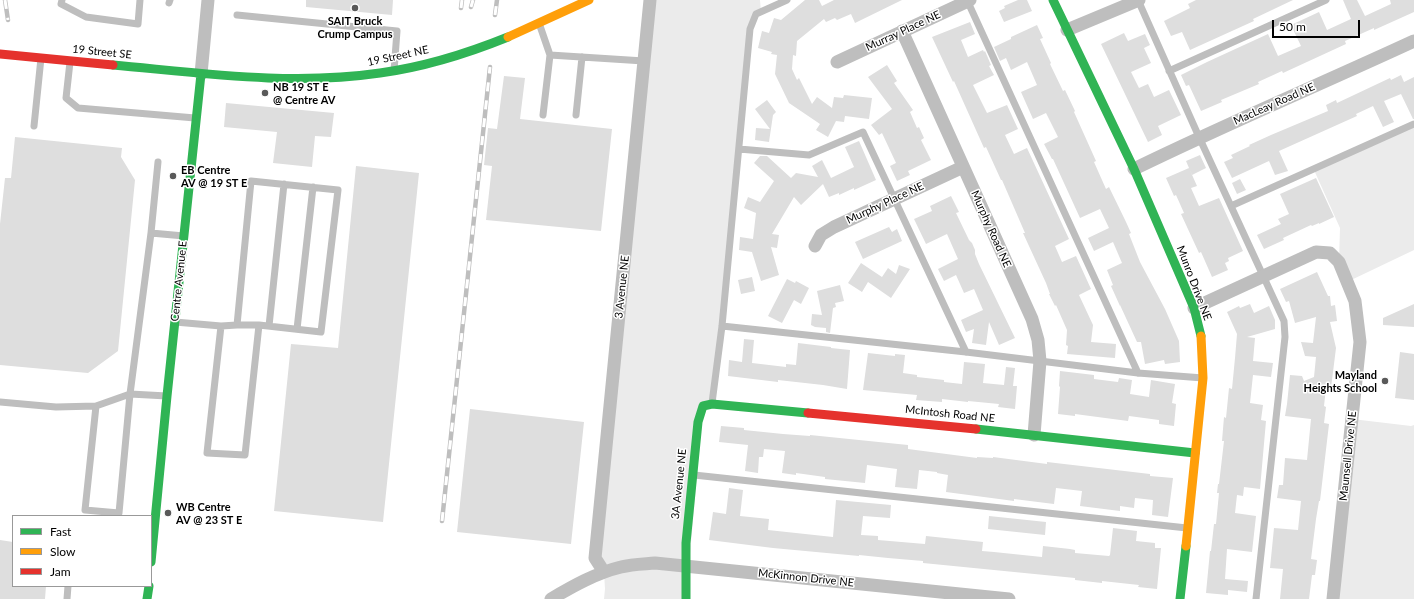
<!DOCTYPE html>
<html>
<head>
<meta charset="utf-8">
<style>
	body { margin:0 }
	#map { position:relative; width:1414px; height:599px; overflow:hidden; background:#fff; font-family:Lato,sans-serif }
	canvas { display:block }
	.legend { position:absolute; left:12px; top:515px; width:140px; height:72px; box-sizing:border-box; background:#fff; border:1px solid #999; margin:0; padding:5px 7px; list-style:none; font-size:12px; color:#000 }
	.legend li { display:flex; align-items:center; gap:8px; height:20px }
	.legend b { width:20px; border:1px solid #999 }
	.scale { position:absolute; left:1272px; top:20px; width:88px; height:18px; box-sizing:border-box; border:2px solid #000; border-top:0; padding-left:5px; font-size:12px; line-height:14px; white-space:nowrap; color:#000; -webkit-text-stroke:3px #fff; paint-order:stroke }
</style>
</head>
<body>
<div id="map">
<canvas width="1414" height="599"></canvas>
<ul class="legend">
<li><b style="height:5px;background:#30b455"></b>Fast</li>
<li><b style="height:5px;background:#ff9f0a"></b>Slow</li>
<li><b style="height:5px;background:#e5322d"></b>Jam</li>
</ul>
<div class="scale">50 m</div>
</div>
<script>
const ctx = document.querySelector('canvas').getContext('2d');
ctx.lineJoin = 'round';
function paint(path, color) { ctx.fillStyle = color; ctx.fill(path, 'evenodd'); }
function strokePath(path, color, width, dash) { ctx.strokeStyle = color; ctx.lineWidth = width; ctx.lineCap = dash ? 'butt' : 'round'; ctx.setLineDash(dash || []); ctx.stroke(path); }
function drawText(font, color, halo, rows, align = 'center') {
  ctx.font = font + ' Lato,sans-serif'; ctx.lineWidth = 3; ctx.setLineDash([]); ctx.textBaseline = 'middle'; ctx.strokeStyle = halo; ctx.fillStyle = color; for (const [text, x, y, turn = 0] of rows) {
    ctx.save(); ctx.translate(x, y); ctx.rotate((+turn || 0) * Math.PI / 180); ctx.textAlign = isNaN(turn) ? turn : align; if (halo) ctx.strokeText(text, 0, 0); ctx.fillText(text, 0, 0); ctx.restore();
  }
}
paint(new Path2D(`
	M650 0H760L761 12 750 29 712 404 703 407 686 599H604L605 589 604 572 595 558Z
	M1414 124V250L1347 282 1339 262 1340 228 1314 170Z
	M1352 419 1411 426 1414 425V599H1333Z`), '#ebebeb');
paint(new Path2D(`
	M306 0H393L392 15 306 7Z
	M805 0H819L822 6 834 0H902L855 23 851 14 837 20 835 18 826 22 824 19 797 41 796 56 793 55 792 69 797 80 799 78 812 104 817 97 832 108 834 97 843 98 844 95 872 98 869 119 845 116 844 122 836 121 828 137 816 130 820 124 789 103 775 74 777 55 771 54 772 52 758 48 762 31 769 33 774 18 781 20Z
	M1018 0H1027L1032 11 1004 22 999 11 1005 8 1004 6Z
	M1196 0H1293L1253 19 1254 21 1190 50 1182 32 1171 36 1164 21 1190 8 1188 4Z
	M1343 0H1357L1365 16 1391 4 1390 0H1414V12L1374 30V28L1345 41 1346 44 1283 73 1282 71 1258 82 1259 84 1221 100 1222 102 1201 111 1189 85 1186 86 1181 75 1207 62 1268 34 1278 56 1301 46 1291 25 1319 12 1327 30 1351 19Z
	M970 22 975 34 961 40 968 57 983 50 984 52 985 51 991 65 989 66 994 75 973 85 987 113 1007 105 1018 129 1005 135 1014 154 1027 148 1069 239 1055 246 1062 262 1076 256 1091 289 1079 295 1093 325 1091 342 1116 344 1115 358 1067 354 1068 346 1066 345 1067 330 1056 305 1055 306 1049 294H1050L1046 283 1023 233H1025L1002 180H1001L986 147 984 148 954 81 953 82 932 37Z
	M1037 25 1043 38 1040 39 1051 63 1050 64 1063 91 1065 90 1075 111 1074 112 1096 161 1094 162 1106 189 1109 187 1126 222 1131 233 1129 234 1140 262 1165 309 1179 341 1180 362 1165 364 1164 360 1145 364 1141 342H1137L1120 305V306L1111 286 1113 285 1107 270 1122 263 1113 242 1094 251 1088 238 1109 228 1100 209 1080 218 1053 159H1052L1044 144 1058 137 1046 113 1033 119 1021 92 1037 85 1027 62 1011 70 1006 58 1000 61 994 47 1011 39V37Z
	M1124 33 1128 41 1145 34 1150 45 1144 48 1151 63 1131 72 1139 88 1148 84 1154 97 1169 90 1181 115 1158 126 1162 135 1148 142 1101 44Z
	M887 65 897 81 894 83 913 110 910 112 917 128 919 127 924 138 921 140 931 160 908 171 910 175 897 181 890 166 896 163 882 133 879 135 871 125 892 109 868 77Z
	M1401 75 1404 82 1414 77V119H1413L1401 94 1384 101 1394 122 1383 127 1373 106 1356 114 1357 116 1279 151 1288 171 1275 175 1269 161 1232 178 1224 162 1233 158 1231 155 1250 146 1249 145 1271 135 1328 111 1326 105 1336 100 1337 103 1390 78 1391 80Z
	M504 76 525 78 520 119 612 129 601 231 486 220 492 166 484 165 488 128 497 129Z
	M767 100 776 112 773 115 769 142 755 140 756 128 770 129 755 109Z
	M226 103 334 113 331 137 315 136 312 167 273 163 277 132 224 127Z
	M15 137 122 148 121 157 135 180 118 351 88 373 0 365V224L5 178H11Z
	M859 141 876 180 854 190V188L839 195V193L829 197 823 184 801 205 794 197 772 234 779 235 777 248 771 247 779 275 761 281 752 252 739 250 740 237 753 239 756 213 744 208 748 197 760 202 774 181 754 163 760 156H767L791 178 796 173 818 177 812 166 822 160 831 178 854 167 845 147Z
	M1200 155 1206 168 1192 175 1186 161Z
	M356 166 419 173 383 522 274 511 291 344 338 348Z
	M1189 168 1197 186 1191 188 1199 206 1219 198 1243 251 1228 258 1229 261 1225 263 1228 270 1212 277 1201 252 1199 253 1181 214 1184 213 1176 195 1174 196 1166 178Z
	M1316 178 1334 217 1319 224V223L1312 226 1311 225 1283 238 1284 240 1264 249 1257 235 1281 224 1278 219 1289 214 1280 194Z
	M1240 179 1246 190 1237 194 1232 183Z
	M951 196 959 212 956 213 969 240 972 243 975 250V254L979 264 1015 338 999 345 989 322 986 345 972 343 974 329 966 332 961 320 983 310 974 289 964 293 956 275 944 281 938 269 958 259 947 234 926 244 914 219 932 211 930 206Z
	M889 227 892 232 897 229 902 241 863 259 855 242Z
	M861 263 882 277 888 268 896 274 899 265 910 269 891 298 868 282 862 292 848 283Z
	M1317 272 1328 296H1330L1331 306 1335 305 1337 321 1330 322 1336 348 1331 388H1326L1324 406 1326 407 1324 423 1329 424 1320 501H1319L1316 519 1311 559 1317 560 1315 575H1312L1309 599H1280L1283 569 1270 568 1274 528 1298 530 1301 501 1277 498 1279 485H1283L1285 458 1307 460 1311 419 1285 416 1287 404 1290 375 1302 376 1304 381 1314 377 1316 357 1305 356 1301 342 1313 343 1316 317 1295 323 1289 301 1286 302 1280 289Z
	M752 277 755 291 741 294 738 280Z
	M787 279 795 283 796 281 809 288 801 304 794 300 782 323 768 316Z
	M840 285 844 301 835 303 836 307 833 308 830 333 826 332V328L815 327 811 325 812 314 822 315 817 291Z
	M1250 304 1254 313 1269 306 1275 320V329L1247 337 1255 338 1253 361 1273 363 1271 377 1253 375 1250 403 1263 405 1261 420 1266 421 1260 489 1244 487 1243 496 1237 495 1235 513 1256 516 1252 552 1227 549 1225 579 1248 581 1247 592 1228 590V595L1206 593 1210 551H1211L1214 524H1216L1219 493H1217L1218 484H1219L1224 441H1222L1224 417 1226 418 1229 388 1232 389 1235 358 1237 334 1227 312 1239 306 1240 308Z
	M1414 304V327L1383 325V318Z
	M744 339 754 340 752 363 786 367V364L796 365 798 343 831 347V348L850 350 847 389 823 385 778 380V382L728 376 729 360 742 362Z
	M1400 352 1414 354V400L1395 398Z
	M868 353 895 356V354L905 355 903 373 917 375V377L944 380V382L962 384 964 362 985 364 983 383 1004 385 1006 367 1015 368 1013 386H1017L1015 409 998 407 999 404 968 401V402L942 399V402L916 400 917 395 863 390Z
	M1060 371 1094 375V379L1118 382 1119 378 1132 380 1130 394 1149 397 1151 380 1175 384 1172 403 1176 404 1174 426 1159 424V420L1129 416 1128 421 1075 414V416L1058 414 1060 387 1059 386Z
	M470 409 584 422 571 544 457 532Z
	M721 426 744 428V430L783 434 810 436V435L908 445V449L977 458V457L993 458V457L1047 464V462L1150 474V476L1173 478 1168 517 1152 515 1153 500 1135 498 1134 508 1120 506V511L1080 506 1082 491 1056 488 1054 504 1014 499V501L999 499 946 492 948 475 937 473V472L919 470 917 489 895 487 897 469 867 465 865 483 825 479V477L796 473V475L782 473 785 451 764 449 763 457H759L758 473 745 471 748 445 719 442Z
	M729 488 743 490 740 516 769 519 768 530 833 537 836 500 891 505 890 518 863 516 861 535 878 536V540L925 544 926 536 983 542 982 551 994 552 1042 557 1043 546 1070 549 1075 550V553L1109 556 1110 555 1113 528 1137 531 1136 541 1155 543V548H1161L1157 589 1138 587 1139 585 1102 581V583L1075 580V578L923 563V561L888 558 859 555V556L773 548 709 540 713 512 726 514Z
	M989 516 1046 522 1045 535 988 529Z
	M0 540 13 542V586H46L45 599H0Z`), '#dedede');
strokePath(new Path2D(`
	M62 0 61 4 86 17 138 24 140 0
	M967 0 1138 373
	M1138 0 1199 137 1284 321 1285 337 1256 599
	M169 3 170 0
	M237 15 397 31 394 71
	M539 23 550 55 543 115
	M550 55 644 61
	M70 62 66 98 78 108 195 118
	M1169 71 1326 0
	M576 115 582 57
	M34 126 41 58
	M739 149 809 155 863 132 966 352
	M1231 206 1414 124
	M151 233 158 162
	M175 322 221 326 207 453 245 455 259 325 321 332 338 190 251 181 237 325 221 326
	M237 325H259
	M269 326 284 184
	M722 326 966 352 1138 373 1203 378
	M297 329 313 187
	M0 402 56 407 96 406 130 394 167 396
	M712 403 722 326 750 29 756 14 787 0
	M96 406 85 510 119 513 130 394 151 233 184 236
	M694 475 1187 528
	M67 599 68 586`), '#bebebe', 7);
strokePath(new Path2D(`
	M1067 30 1139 0
	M902 31 1032 319 1038 340 1040 361 1034 435
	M837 62 970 0
	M201 74 208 0
	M1134 169C1226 124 1321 84 1414 41
	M815 246 821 235 834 227 963 167
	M1194 308 1316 252 1330 253 1339 262 1355 301 1360 342 1333 599
	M604 572 595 558 650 0
	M551 599C573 586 596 573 621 567 632 564 644 564 655 563L1009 599`), '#bebebe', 13);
strokePath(new Path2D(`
	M1053 0 1134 169 1194 308 1201 336
	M113 65C202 73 291 86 380 73 424 67 466 54 508 37
	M976 429 1195 453
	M151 562 167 396 201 74
	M147 599 149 586
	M686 599V543L698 422 703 406 712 404 808 413
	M1180 599 1186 546`), '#30b455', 9);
strokePath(new Path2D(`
	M508 37 589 0
	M1186 546 1203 378 1201 336`), '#ff9f0a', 9);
strokePath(new Path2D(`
	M0 54 113 65
	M808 413 976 429`), '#e5322d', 9);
const rail = new Path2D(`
	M5 0 8 20
	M471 7 473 0
	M461 8 462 0
	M495 15 497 0
	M442 521 490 67`);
strokePath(rail, '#bebebe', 4.5);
strokePath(rail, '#fff', 3, [9]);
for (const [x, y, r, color] of [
	[355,8,4,"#595959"],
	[265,93,4,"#595959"],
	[173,176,4,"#595959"],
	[1385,381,4,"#595959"],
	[168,513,4,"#595959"]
]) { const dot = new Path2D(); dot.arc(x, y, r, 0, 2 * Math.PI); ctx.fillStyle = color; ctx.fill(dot); strokePath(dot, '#fff', 1.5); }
drawText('bold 11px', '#000', '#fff', [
	["SAIT Bruck",355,21,"center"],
	["Crump Campus",355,34,"center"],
	["NB 19 ST E",273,87],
	["@ Centre AV",273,100],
	["EB Centre",181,170],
	["AV @ 19 ST E",181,183],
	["Mayland",1377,375,"right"],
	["Heights School",1377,388,"right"],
	["WB Centre",176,507],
	["AV @ 23 ST E",176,520]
], 'left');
drawText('11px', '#000', '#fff', [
	["Murray Place NE",903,31,-25],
	["19 Street SE",102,52,6],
	["19 Street NE",398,56,-12],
	["MacLeay Road NE",1274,104,-24],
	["Murphy Place NE",885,203,-25],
	["Murphy Road NE",991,229,66],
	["Centre Avenue E",179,281,-84],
	["Munro Drive NE",1194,283,69],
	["3 Avenue NE",622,287,-84],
	["McIntosh Road NE",950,414,6],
	["Maunsell Drive NE",1348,456,-84],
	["3A Avenue NE",679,484,-84],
	["McKinnon Drive NE",806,578,6]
]);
</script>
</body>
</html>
